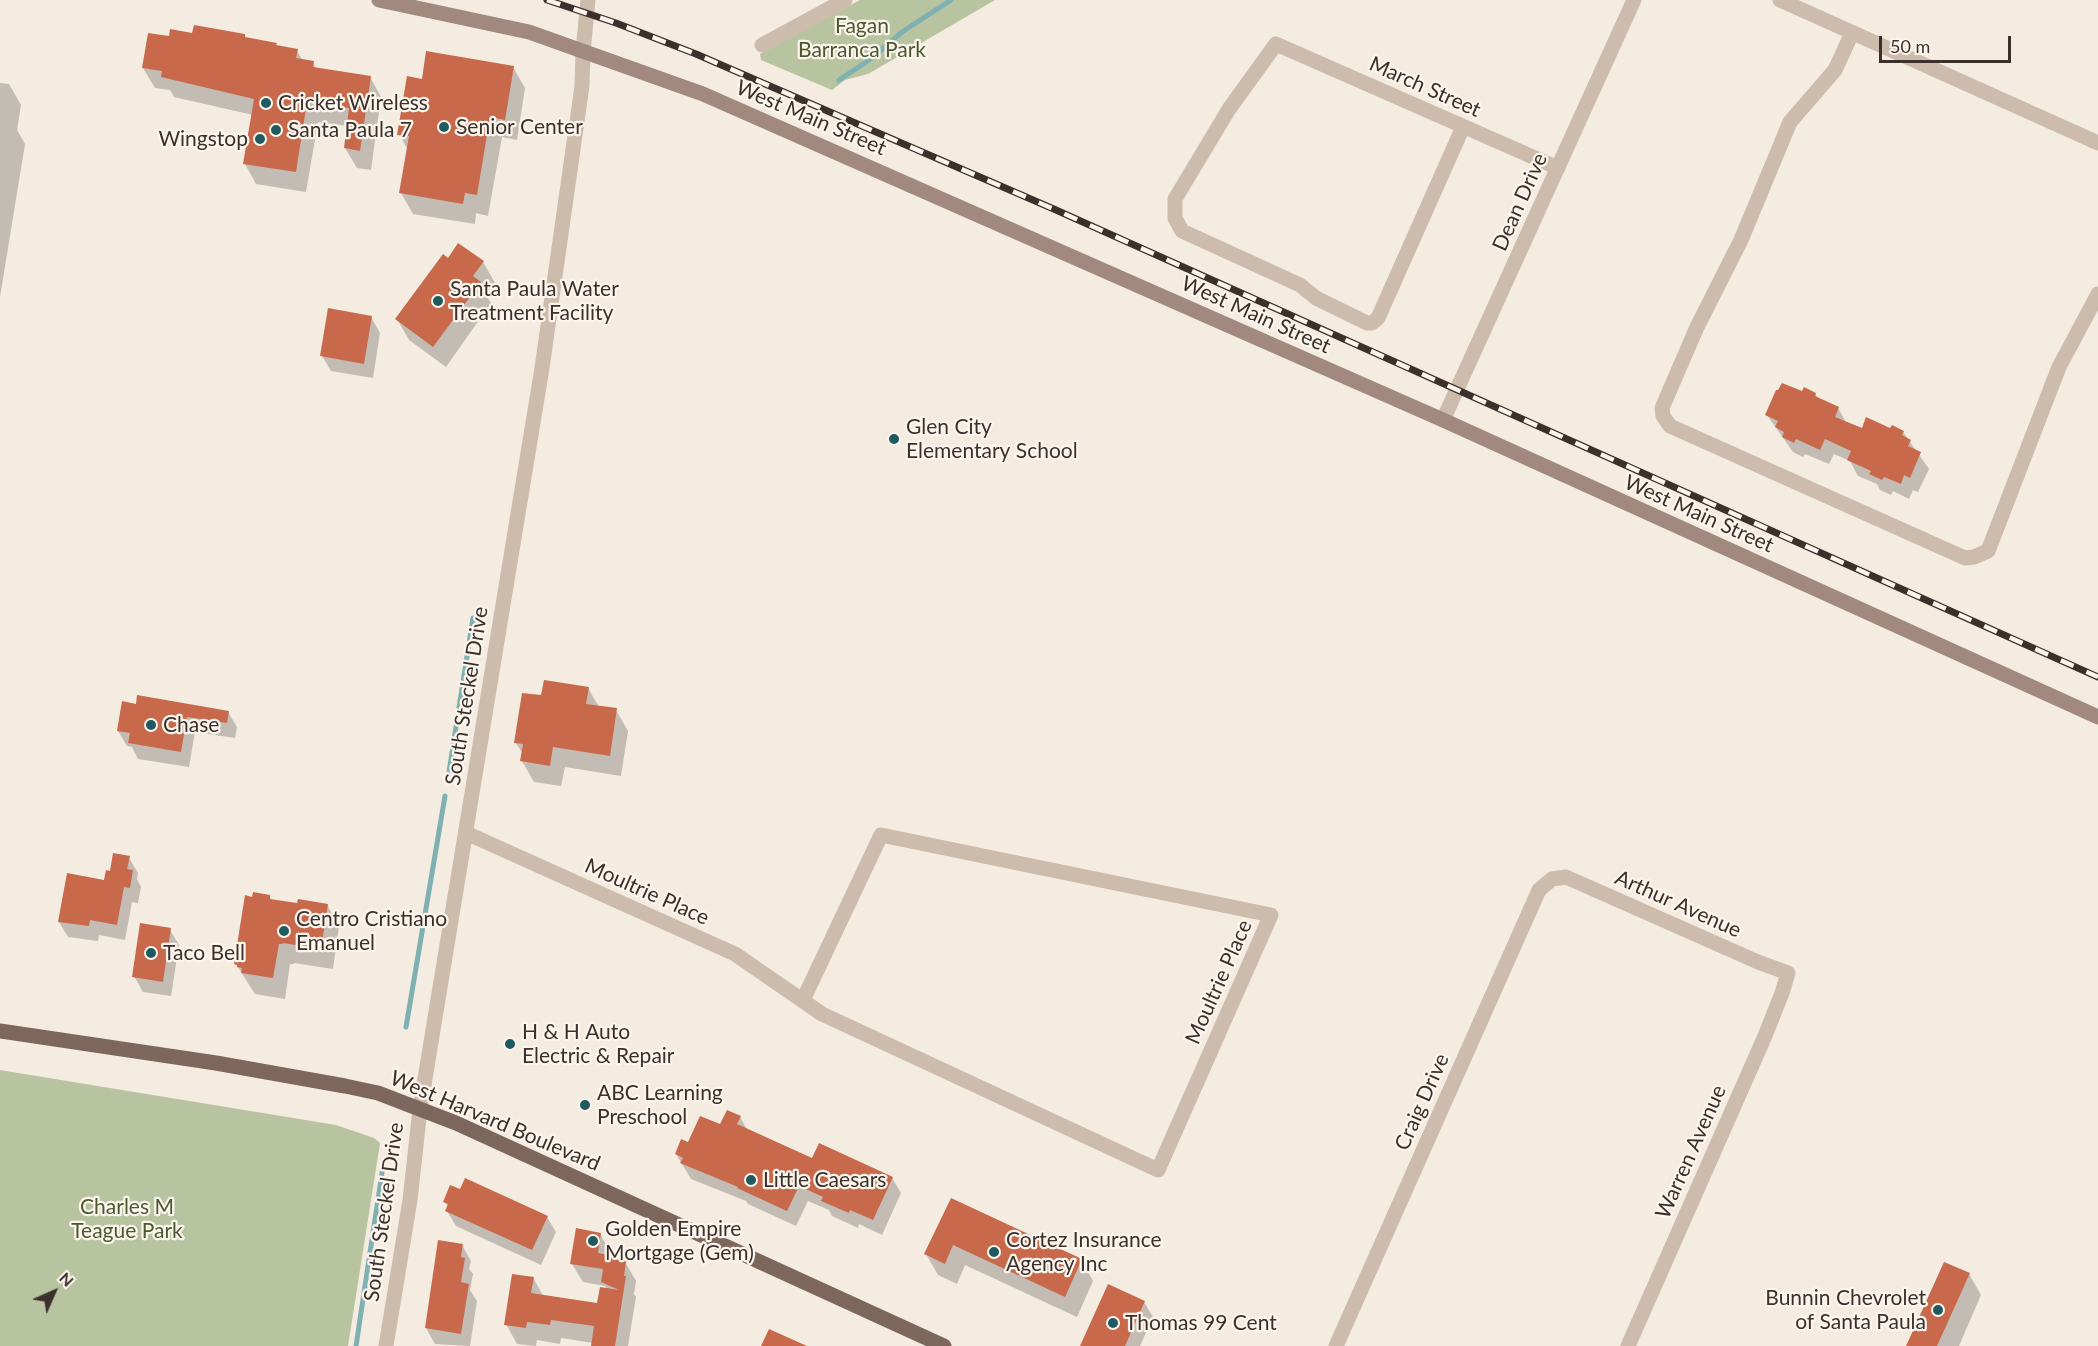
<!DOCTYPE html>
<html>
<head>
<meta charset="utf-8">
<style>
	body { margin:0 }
	#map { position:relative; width:2098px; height:1346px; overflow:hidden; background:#f4ebe1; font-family:Lato,sans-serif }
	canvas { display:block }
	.north { position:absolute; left:24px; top:1262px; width:60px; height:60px; -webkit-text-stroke:4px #fbf5ee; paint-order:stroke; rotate:45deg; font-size:16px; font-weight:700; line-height:24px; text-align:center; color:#3b302b }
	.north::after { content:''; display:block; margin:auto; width:21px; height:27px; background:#3b302b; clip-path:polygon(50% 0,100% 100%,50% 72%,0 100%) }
	.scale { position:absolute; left:1879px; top:36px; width:132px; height:27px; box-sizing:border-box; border:3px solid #3b302b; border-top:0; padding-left:8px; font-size:18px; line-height:21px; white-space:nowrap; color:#3b302b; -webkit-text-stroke:4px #fbf5ee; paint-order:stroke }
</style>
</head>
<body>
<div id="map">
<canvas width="2098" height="1346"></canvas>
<div class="north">N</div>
<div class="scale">50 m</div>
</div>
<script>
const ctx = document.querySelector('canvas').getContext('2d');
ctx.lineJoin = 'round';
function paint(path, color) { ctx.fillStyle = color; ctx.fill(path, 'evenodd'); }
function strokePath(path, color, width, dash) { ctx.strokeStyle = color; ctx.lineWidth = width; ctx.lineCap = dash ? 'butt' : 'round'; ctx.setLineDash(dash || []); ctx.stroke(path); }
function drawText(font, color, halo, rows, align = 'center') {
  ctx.font = font + ' Lato,sans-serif'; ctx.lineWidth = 4.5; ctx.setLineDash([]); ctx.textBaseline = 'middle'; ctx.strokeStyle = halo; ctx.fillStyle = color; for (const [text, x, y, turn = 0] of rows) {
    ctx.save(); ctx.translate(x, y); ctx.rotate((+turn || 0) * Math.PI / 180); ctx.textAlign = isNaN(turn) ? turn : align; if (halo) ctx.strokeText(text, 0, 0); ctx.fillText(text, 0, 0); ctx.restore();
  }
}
paint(new Path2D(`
	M860 0H995L868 74 845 80 832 90 761 60 760 54Z
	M0 1070 336 1125 374 1138 380 1143 348 1346H0Z`), '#b8c4a0');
paint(new Path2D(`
	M193 35H244L247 39 276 44 277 46 297 51 303 61 313 62 317 70 370 77 381 97 371 170 357 168 345 148 348 126 318 122 306 192 256 184 245 164 253 115 174 97 170 90 155 88 143 68 171 38Z
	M513 67 525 88 517 140 502 137 488 216 476 213 475 224 413 214 401 193 408 150 399 134 423 81Z
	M0 83 9 84 21 105 17 130 25 144 0 297Z
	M448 260 483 262 495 283 486 295 491 303 446 367 409 340 397 319Z
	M371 317 380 333 373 378 331 371 322 356Z
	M1803 392 1815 394 1818 399 1838 408 1847 424 1863 430 1903 432 1929 469 1918 492 1913 490 1909 499 1893 491 1891 495 1880 490 1877 484 1858 476 1850 461 1834 454 1829 464 1805 454 1803 457 1793 452 1767 415Z
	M588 688 599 707 616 710 628 731 621 776 565 767 561 786 534 782 522 761 523 754 516 743 542 697Z
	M137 705 228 712 237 727 235 738 195 732 189 767 138 759 132 747 127 746 118 731Z
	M129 858 138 873 137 879 141 887 138 903 132 902 125 940 99 935 98 941 68 937 59 922Z
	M269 896 272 901 299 905H327L339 926 333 969 294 963V964H290L285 999 255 994 236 964 254 898Z
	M170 930 179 945 171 996 143 992 134 976Z
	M740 1117 748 1131 812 1160 892 1178 901 1193 882 1235 859 1224 858 1228 832 1216 829 1210 808 1201 796 1226 748 1204 746 1201 691 1179 676 1154 689 1144Z
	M951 1200 1081 1260 1093 1281 1077 1317 965 1265 957 1284 938 1275 926 1254Z
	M445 1202 547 1217 556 1232 541 1265 456 1226 447 1211 448 1207Z
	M600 1234 611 1253 610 1257H614L616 1261 625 1262 636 1281 634 1294 636 1297 628 1346H592L593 1343 561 1338 560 1344 537 1340 536 1346 517 1344 506 1324 533 1278 544 1297 599 1305 607 1290 605 1286 583 1282 572 1264Z
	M462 1245 471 1261 469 1269 473 1274 470 1290 477 1301 470 1346 435 1344 426 1328Z
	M1969 1274 1981 1295 1959 1346H1908Z
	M1144 1302 1153 1317 1140 1346H1082Z`), '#0003');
strokePath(new Path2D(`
	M839 80 872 58 902 32 951 0
	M449 772 473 618
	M406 1027 445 796
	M356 1346 383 1166`), '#7fb0b2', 5);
paint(new Path2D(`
	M194 25 245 34V37L277 43 276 45 298 49 296 58 314 61 313 67 371 76 360 151 344 148 349 108 307 102 296 172 243 164 254 99 161 77 162 71 142 68 148 33 169 36 170 29 192 33Z
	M426 51 514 66 505 120 490 117 477 195 465 193 463 204 399 193 409 136 397 135 407 76 422 79Z
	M458 243 484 261 473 276 481 282 433 347 395 319 443 254 448 258Z
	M328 308 372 316 364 364 320 356Z
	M1782 383 1802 391 1804 387 1816 393 1815 396 1839 407 1835 417 1862 428 1866 417 1890 428 1892 425 1904 431 1902 435 1911 440 1908 446 1921 452 1910 478 1904 475 1901 484 1884 477 1882 480 1869 474 1871 471 1847 460 1851 451 1825 439 1820 450 1796 439 1794 443 1782 437 1784 432 1775 427 1778 421 1765 415 1776 390H1778Z
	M544 680 589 687 586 704 617 708 610 756 553 747 550 766 520 761 523 744 514 743 522 693 541 695Z
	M137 695 229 711 227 723 187 717 181 752 128 743 130 733 117 731 122 701 136 704Z
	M113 853 130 856 127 869 133 870 130 888 124 887 117 925 90 920 89 926 58 922 67 873 104 880 106 870 110 871Z
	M253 892 270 895V899L297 903 298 899 328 904 321 949 283 943 282 944H279L273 978 241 973 242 968 237 967V965L234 964 245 895 252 897Z
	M140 923 171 928 163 982 132 977Z
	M727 1110 741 1116 737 1124 812 1158 819 1143 893 1177 873 1220 850 1210 849 1213 821 1201 823 1197 799 1186 787 1211 737 1188 738 1187 680 1163 683 1158 675 1154 681 1139 688 1142 700 1116 720 1124Z
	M465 1178 548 1216 532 1250 445 1211 448 1204 443 1202 450 1185 460 1189Z
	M951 1198 1082 1259 1065 1297 953 1245 945 1264 924 1254Z
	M576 1228 601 1233 598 1253 615 1256 614 1259 626 1261 624 1276H626L615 1346H591L594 1326 551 1320 550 1325 527 1322 526 1328 504 1325 512 1274 534 1277 531 1293 597 1303 600 1287 619 1290 601 1282 603 1269 570 1264Z
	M438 1240 463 1244 461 1257 465 1258 461 1282 469 1284 461 1334 425 1328Z
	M1944 1262 1970 1273 1937 1346H1906Z
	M1108 1284 1145 1301 1125 1346H1080Z
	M769 1329 807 1346H761Z`), '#c8694b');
strokePath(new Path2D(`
	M1780 0 2098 143
	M1852 33 1835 70 1790 122 1741 240 1697 327 1662 408 1663 416 1670 426 1965 558 1974 557 1988 551 2059 367 2098 294
	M762 45 845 0
	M1463 127 1378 318 1372 323H1367L1316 298 1300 285 1182 231 1175 218V199L1229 109 1276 44 1558 168
	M1443 420 1634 0
	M466 833 735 954 822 1014 1158 1170 1271 915 881 835 803 1000
	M386 1346 410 1200 420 1109 542 368 582 86 583 52 588 0
	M1336 1346 1539 890 1552 879 1566 877 1758 962 1788 973 1782 993 1765 1036 1628 1346`), '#cdbbac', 15);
strokePath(new Path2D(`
	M379 0 529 32 703 94 1443 420 2098 717`), '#a18a7d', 15);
strokePath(new Path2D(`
	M0 1031 216 1063 345 1086 378 1093 456 1123 944 1346`), '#7d675c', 15);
const rail = new Path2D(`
	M547 0 616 23 696 54 1056 210 2098 677`);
strokePath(rail, '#3b302b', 7);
strokePath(rail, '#fbf5ee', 4.5, [14]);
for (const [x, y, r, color] of [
	[266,103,6,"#1f5a5e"],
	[444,127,6,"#1f5a5e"],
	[276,130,6,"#1f5a5e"],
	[260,139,6,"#1f5a5e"],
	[438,301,6,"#1f5a5e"],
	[894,439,6,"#1f5a5e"],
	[151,725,6,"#1f5a5e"],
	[284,931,6,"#1f5a5e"],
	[151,953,6,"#1f5a5e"],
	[510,1044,6,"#1f5a5e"],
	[585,1105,6,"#1f5a5e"],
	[751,1180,6,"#1f5a5e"],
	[593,1241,6,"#1f5a5e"],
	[994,1252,6,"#1f5a5e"],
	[1938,1310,6,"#1f5a5e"],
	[1113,1323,6,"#1f5a5e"]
]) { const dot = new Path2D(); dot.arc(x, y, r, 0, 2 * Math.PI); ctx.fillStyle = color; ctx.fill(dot); strokePath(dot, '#fbf5ee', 2); }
drawText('21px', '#4a5a2e', '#fbf5ee', [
	["Fagan",862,26],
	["Barranca Park",862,50],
	["Charles M",127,1207],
	["Teague Park",127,1231]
]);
drawText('21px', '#3b302b', '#fbf5ee', [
	["March Street",1425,87,24],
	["West Main Street",811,118,23],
	["Dean Drive",1520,202,-66],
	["West Main Street",1256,315,24],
	["West Main Street",1699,514,24],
	["South Steckel Drive",467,696,-81],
	["Moultrie Place",647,892,24],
	["Arthur Avenue",1678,904,24],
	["Moultrie Place",1219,982,-66],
	["Craig Drive",1422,1102,-66],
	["West Harvard Boulevard",495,1121,23],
	["Warren Avenue",1691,1152,-66],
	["South Steckel Drive",384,1212,-82]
]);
drawText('21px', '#3b302b', '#fbf5ee', [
	["Cricket Wireless",278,103],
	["Senior Center",456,127],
	["Santa Paula 7",288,130],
	["Wingstop",248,139,"right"],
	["Santa Paula Water",450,289],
	["Treatment Facility",450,313],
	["Glen City",906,427],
	["Elementary School",906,451],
	["Chase",163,725],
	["Centro Cristiano",296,919],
	["Emanuel",296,943],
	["Taco Bell",163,953],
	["H & H Auto",522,1032],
	["Electric & Repair",522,1056],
	["ABC Learning",597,1093],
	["Preschool",597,1117],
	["Little Caesars",763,1180],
	["Golden Empire",605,1229],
	["Mortgage (Gem)",605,1253],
	["Cortez Insurance",1006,1240],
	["Agency Inc",1006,1264],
	["Bunnin Chevrolet",1926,1298,"right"],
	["of Santa Paula",1926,1322,"right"],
	["Thomas 99 Cent",1125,1323]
], 'left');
</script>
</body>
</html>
